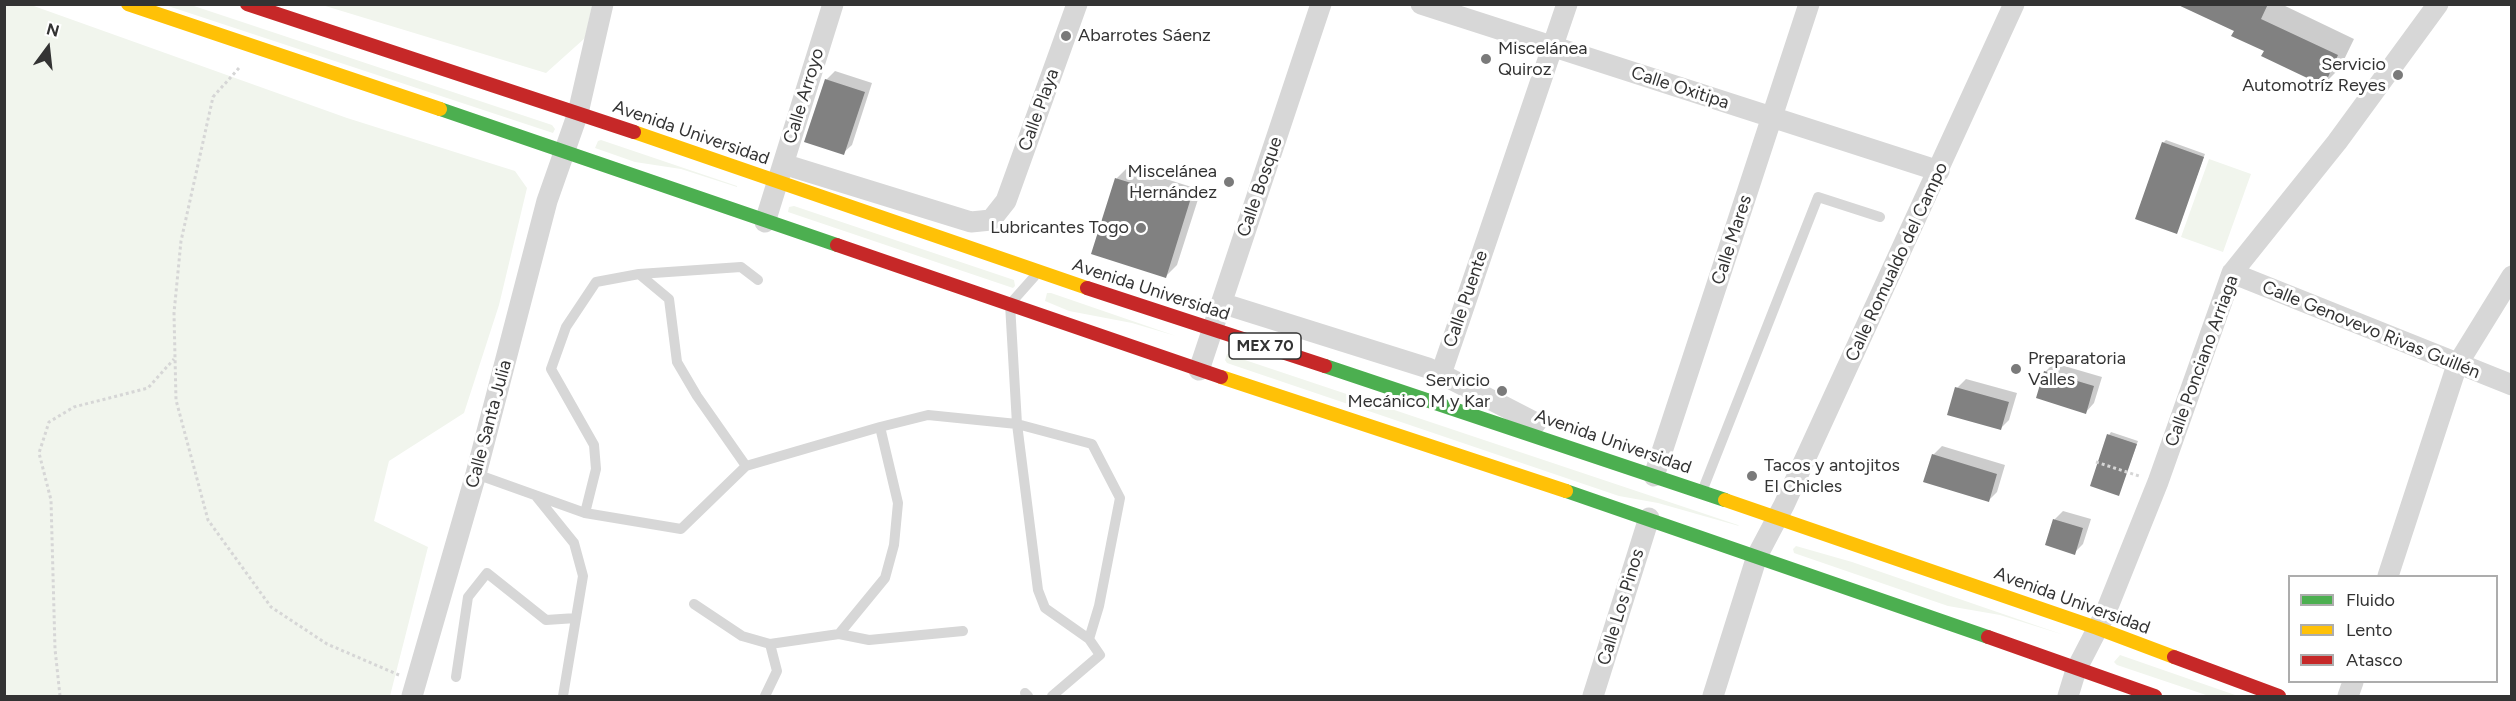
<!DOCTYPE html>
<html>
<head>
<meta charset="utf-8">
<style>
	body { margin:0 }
	#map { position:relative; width:2516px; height:701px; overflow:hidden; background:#fff; font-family:Figtree,sans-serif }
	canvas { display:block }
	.frame { position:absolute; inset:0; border:6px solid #333; pointer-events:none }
	.legend { position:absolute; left:2288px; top:575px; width:210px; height:108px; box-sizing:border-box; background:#fff; border:2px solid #adadad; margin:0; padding:8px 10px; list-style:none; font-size:18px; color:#333 }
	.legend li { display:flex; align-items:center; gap:12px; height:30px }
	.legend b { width:30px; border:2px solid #adadad }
	.north { position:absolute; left:18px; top:18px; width:60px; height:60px; -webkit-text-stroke:4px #fff; paint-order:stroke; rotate:15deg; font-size:16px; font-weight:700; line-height:24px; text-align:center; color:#333 }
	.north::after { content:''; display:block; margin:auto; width:21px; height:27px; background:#333; clip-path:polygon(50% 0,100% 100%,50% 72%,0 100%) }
</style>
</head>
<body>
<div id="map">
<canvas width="2516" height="701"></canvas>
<div class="frame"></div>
<ul class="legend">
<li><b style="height:8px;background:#4caf50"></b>Fluido</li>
<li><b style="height:8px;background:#ffc107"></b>Lento</li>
<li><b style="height:8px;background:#c62828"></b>Atasco</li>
</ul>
<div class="north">N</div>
</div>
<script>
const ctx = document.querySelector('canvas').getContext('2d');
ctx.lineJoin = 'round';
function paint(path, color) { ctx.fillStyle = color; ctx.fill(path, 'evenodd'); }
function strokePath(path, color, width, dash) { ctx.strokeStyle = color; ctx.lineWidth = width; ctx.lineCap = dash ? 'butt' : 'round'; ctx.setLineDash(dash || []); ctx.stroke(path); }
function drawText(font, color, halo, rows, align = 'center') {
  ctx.font = font + ' Figtree,sans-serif'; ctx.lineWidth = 6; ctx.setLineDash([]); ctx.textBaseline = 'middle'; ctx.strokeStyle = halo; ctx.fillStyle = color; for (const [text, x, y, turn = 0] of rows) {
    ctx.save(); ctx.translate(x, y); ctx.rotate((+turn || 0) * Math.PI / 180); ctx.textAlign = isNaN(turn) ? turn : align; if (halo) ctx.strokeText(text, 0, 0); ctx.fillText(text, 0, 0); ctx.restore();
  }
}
paint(new Path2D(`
	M4 5H31L347 118 515 171 527 188 499 305 464 413 389 461 374 521 428 547 390 696H5Z
	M165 5H191L552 125 555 129 553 133Z
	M322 5H592L585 38 546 73Z
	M601 140 737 186V187L681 169 635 162 595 148 598 141Z
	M2209 159 2251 174 2223 252 2181 237Z
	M794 206 1014 280 1015 286 1013 288 788 212 789 207Z
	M1047 293H1051L1176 336 1132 323 1069 311 1045 301Z
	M1227 354 1738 525 1739 526 1658 503 1619 496 1227 363 1225 360Z
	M1796 546 1852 562 2064 635 2000 615 1948 606 1794 553 1793 549Z
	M2120 655 2238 696H2209L2117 665 2114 662Z`), '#f1f5ed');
paint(new Path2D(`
	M2201 4H2281L2354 39 2340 68 2324 84 2266 50Z
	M835 71 872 83 852 145 843 153 826 80Z
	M2166 140 2205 154 2176 232 2163 143Z
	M1128 167 1201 190 1177 265 1166 276 1093 253 1117 178Z
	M2054 363 2102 377 2094 403 2086 412 2045 372Z
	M1966 379 2017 393 2009 420 2001 428 1957 388Z
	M2111 432 2138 441 2119 494 2109 435Z
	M1942 446 2005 465 1997 492 1988 501 1933 455Z
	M2063 511 2091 519 2083 544 2074 553 2047 544 2055 519Z`), '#0003');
paint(new Path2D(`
	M2176 4H2268L2261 19 2338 55 2324 86 2261 56 2264 51 2231 36 2234 31Z
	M825 79 865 92 844 155 804 142Z
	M2162 142 2204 157 2177 234 2135 219Z
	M1115 178 1190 201 1166 278 1091 254Z
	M2044 371 2094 386 2086 414 2036 398Z
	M1955 387 2009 402 2001 430 1947 415Z
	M2107 434 2137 444 2119 496 2090 486Z
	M1932 454 1997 474 1989 502 1923 482Z
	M2053 519 2083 528 2075 555 2045 545Z`), '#818181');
strokePath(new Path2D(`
	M239 68 213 97 181 241 174 313 176 400 208 520 271 607 327 644 399 675
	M2096 462 2139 476
	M60 696 55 649 51 500 39 453 49 422 74 407 148 388 174 359`), '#d6d6d6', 3, [3, 3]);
strokePath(new Path2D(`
	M639 274 741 267 758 280
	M1034 277 1010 304 1017 424 1038 590 1045 608 1089 639
	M476 474 585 513 681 529 746 466 880 427 928 415 1017 424 1092 444 1120 498 1099 606 1089 639 1100 655 1052 696
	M1703 489 1818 197 1880 217
	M536 496 574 543 583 576 563 696
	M585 513 596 469 594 445 551 369 566 327 596 282 639 274 669 299 677 362 697 396 746 466
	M694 604 742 636 770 644 839 634 869 640 963 631
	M839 634 885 578 894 545 898 503 880 427
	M456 677 468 597 487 573 546 620 576 618
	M1025 693 1028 696
	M765 696 777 671 770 644`), '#d7d7d7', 10);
strokePath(new Path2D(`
	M1421 4 1939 171
	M783 164 971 222 991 220 1006 201 1077 4
	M765 222 833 4
	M2232 273 2512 385
	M1221 303 1428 368 1441 374 1567 4
	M1199 370 1321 4
	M1441 374 1536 423
	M1654 476 1809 4
	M2388 576 2457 365 2512 276
	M412 696 476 474 547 201 578 113 603 4
	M1593 696 1649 518
	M1713 696 1757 556 1784 505 2014 4
	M2068 696 2076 670 2105 614 2158 482 2232 273 2337 142 2438 4
	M2348 696 2353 682`), '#d7d7d7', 21);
strokePath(new Path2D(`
	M440 109 837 245
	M1325 366 1725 500
	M1566 491 1988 637`), '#4caf50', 14);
strokePath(new Path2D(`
	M128 4 440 109
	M634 132 1087 288
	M1221 377 1566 491
	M1725 500 2097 628 2174 657`), '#ffc107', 14);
strokePath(new Path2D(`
	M247 4 634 132
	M837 245 1221 377
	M1087 288 1325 366
	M1988 637 2155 696
	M2174 657 2279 696`), '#c62828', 14);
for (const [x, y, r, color] of [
	[1066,36,6,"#7a7a7a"],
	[1486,59,6,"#7a7a7a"],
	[2398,75,6,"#7a7a7a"],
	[1229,182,6,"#7a7a7a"],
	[1141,228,6,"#7a7a7a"],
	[2016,369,6,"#7a7a7a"],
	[1502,391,6,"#7a7a7a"],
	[1752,476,6,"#7a7a7a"]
]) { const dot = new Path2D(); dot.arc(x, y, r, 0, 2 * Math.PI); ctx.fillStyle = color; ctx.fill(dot); strokePath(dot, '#fff', 2); }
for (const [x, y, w] of [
	[1265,346,72]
]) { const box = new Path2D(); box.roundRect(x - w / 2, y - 13, w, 26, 4.5); ctx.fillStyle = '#fff'; ctx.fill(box); strokePath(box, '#333', 1.5); }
drawText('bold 16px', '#333', null, [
	["MEX 70",1265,346]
]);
drawText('18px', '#333', '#fff', [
	["Abarrotes Sáenz",1078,36],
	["Miscelánea",1498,49],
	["Quiroz",1498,70],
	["Servicio",2386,65,"right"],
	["Automotríz Reyes",2386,86,"right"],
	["Miscelánea",1217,172,"right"],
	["Hernández",1217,193,"right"],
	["Lubricantes Togo",1129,228,"right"],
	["Preparatoria",2028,359],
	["Valles",2028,380],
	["Servicio",1490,381,"right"],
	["Mecánico M y Kar",1490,402,"right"],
	["Tacos y antojitos",1764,466],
	["El Chicles",1764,487]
], 'left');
drawText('18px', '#333', '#fff', [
	["Calle Oxitipa",1680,88,18],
	["Calle Arroyo",804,96,-73],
	["Calle Playa",1039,110,-70],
	["Avenida Universidad",691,133,19],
	["Calle Bosque",1260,187,-71],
	["Calle Mares",1732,240,-72],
	["Calle Romualdo del Campo",1897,262,-65],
	["Avenida Universidad",1151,290,18],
	["Calle Puente",1466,299,-71],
	["Calle Genovevo Rivas Guillén",2371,330,22],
	["Calle Ponciano Arriaga",2202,361,-70],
	["Calle Santa Julia",489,424,-75],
	["Avenida Universidad",1613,442,19],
	["Avenida Universidad",2072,601,20],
	["Calle Los Pinos",1621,607,-73]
]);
</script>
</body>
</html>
